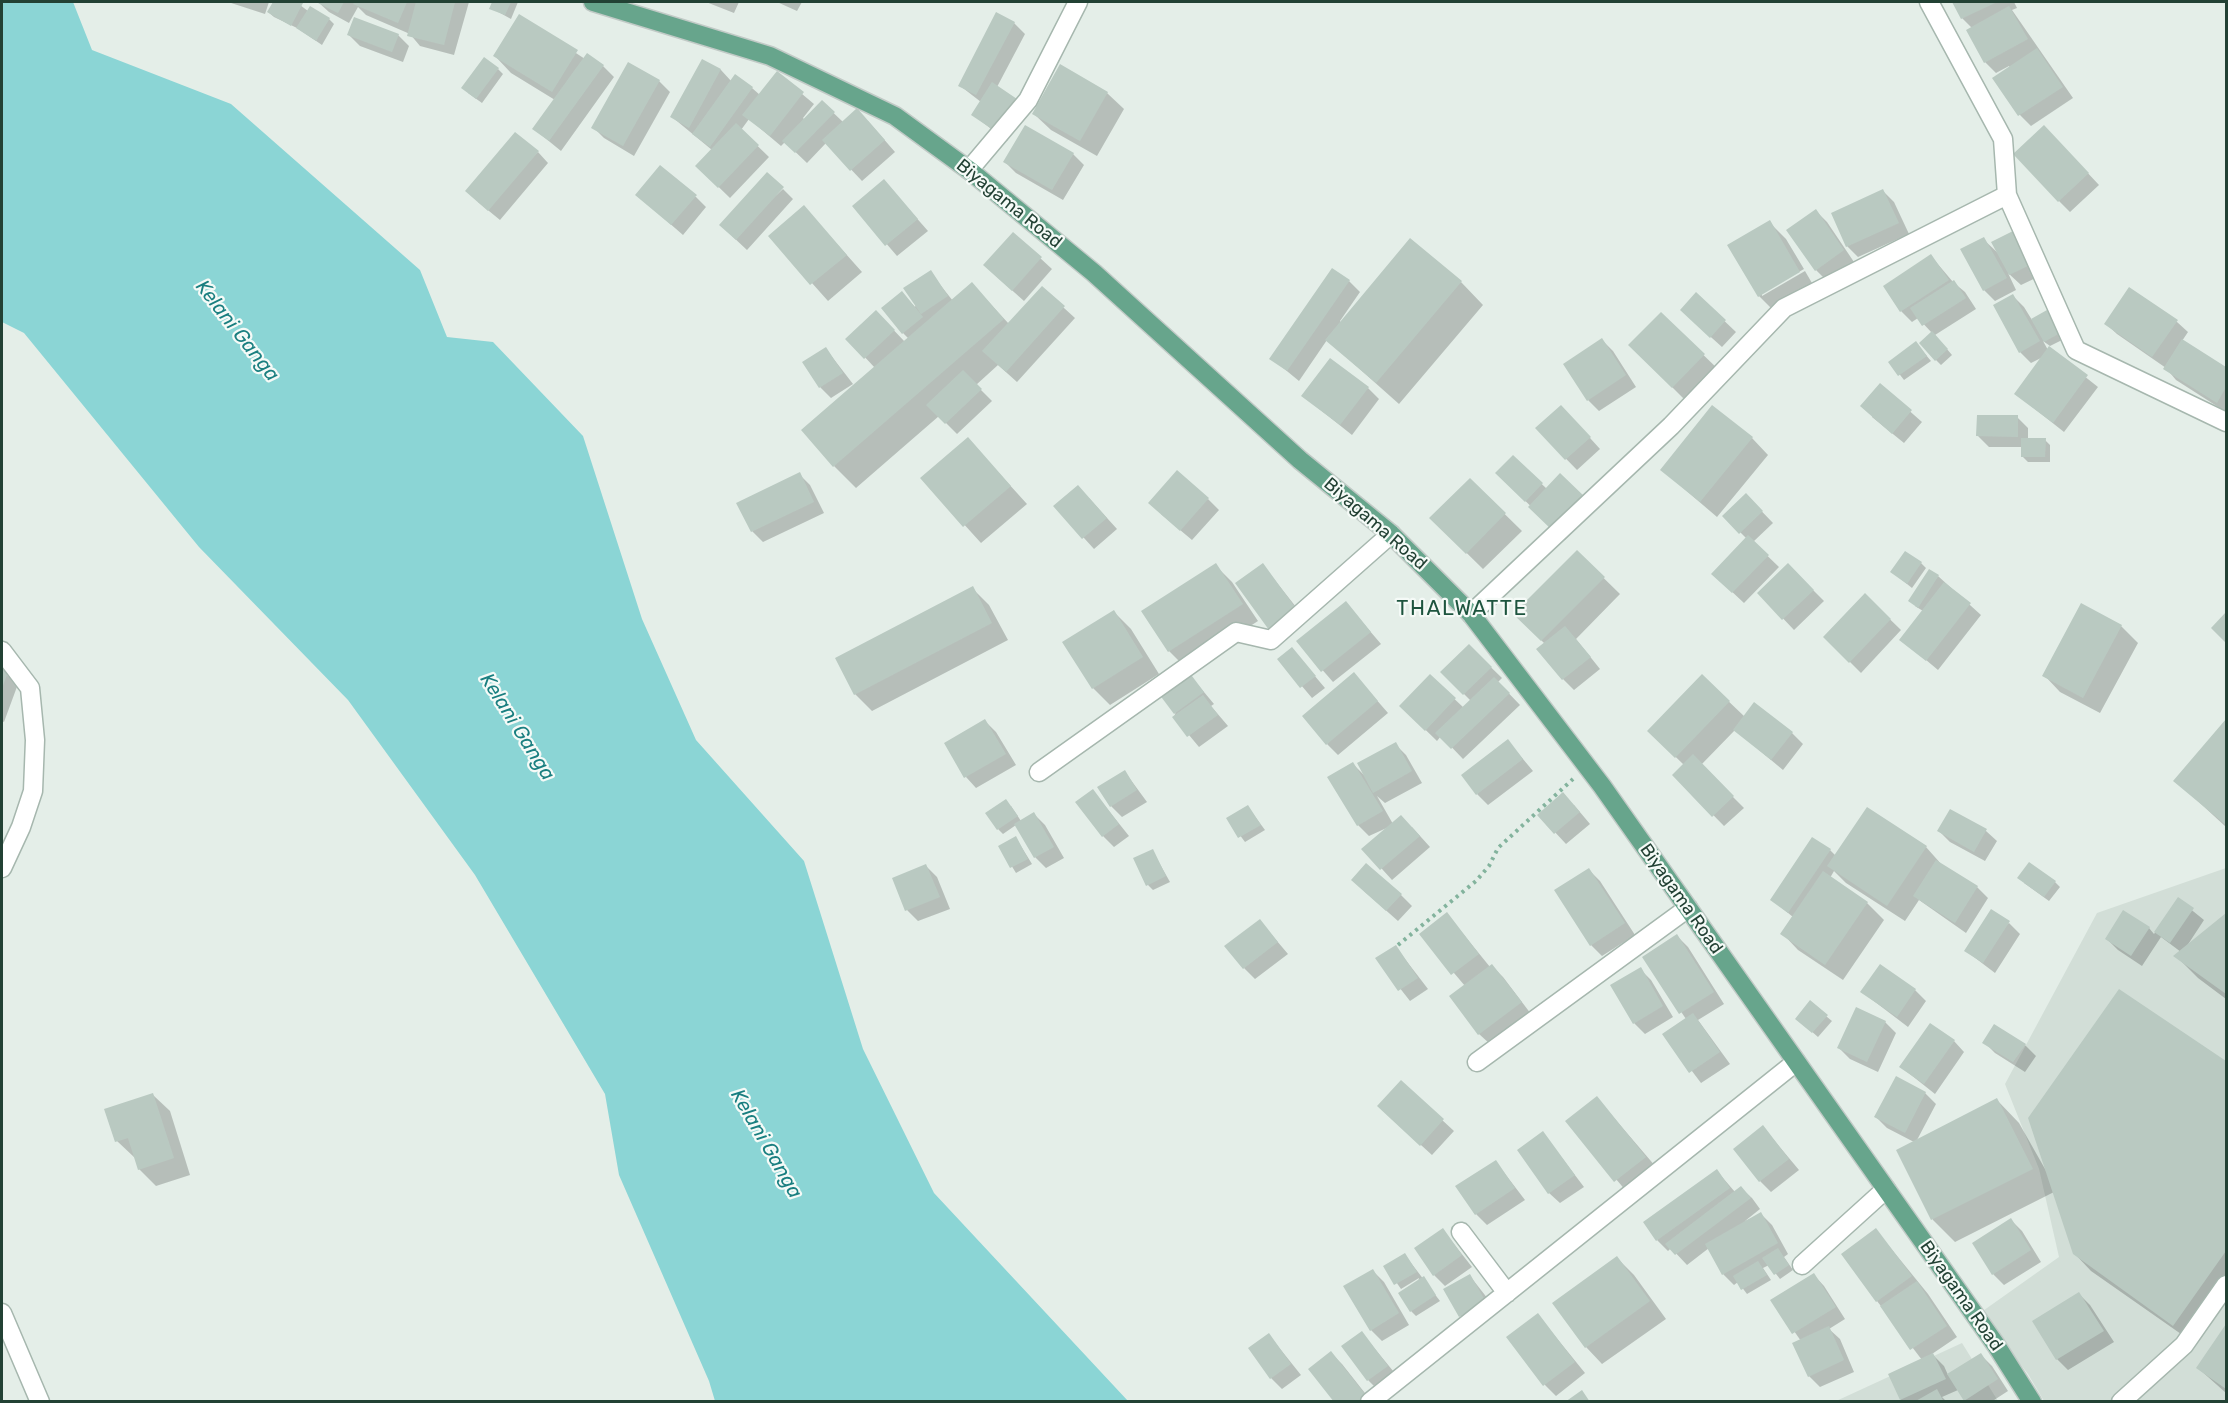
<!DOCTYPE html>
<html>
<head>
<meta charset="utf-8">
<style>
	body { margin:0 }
	#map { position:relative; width:2228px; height:1403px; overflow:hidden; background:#e4eee8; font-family:Rubik,sans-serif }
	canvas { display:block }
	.frame { position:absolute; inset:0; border:3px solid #224134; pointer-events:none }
</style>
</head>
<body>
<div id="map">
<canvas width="2228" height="1403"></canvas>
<div class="frame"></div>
</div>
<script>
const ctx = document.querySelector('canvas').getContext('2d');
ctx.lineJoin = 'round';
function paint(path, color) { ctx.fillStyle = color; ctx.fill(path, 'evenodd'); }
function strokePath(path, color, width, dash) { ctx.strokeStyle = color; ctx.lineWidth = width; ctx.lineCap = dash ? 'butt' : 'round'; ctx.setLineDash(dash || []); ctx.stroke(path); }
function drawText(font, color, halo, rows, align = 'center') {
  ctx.font = font + ' Rubik,sans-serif'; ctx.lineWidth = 4.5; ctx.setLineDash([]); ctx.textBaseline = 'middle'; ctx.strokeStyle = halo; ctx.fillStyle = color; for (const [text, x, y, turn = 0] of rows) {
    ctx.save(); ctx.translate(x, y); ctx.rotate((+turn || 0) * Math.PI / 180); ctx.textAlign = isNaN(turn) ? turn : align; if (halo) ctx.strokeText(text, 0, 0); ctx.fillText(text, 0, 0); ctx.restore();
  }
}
paint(new Path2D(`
	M2226 868V1401H2044L2028 1374 1980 1313 2059 1257 2039 1169 2005 1084 2097 913Z
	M1962 1343 1998 1401 1834 1402Z`), '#d2ded7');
paint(new Path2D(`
	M2 2H73L92 50 231 104 420 270 447 337 493 342 583 436 642 619 696 740 804 861 863 1049 934 1193 1128 1401H715L709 1381 619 1175 605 1094 475 875 348 700 199 547 24 333 2 322Z`), '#8bd5d5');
paint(new Path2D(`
	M228 2H269L265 14Z
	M274 2H296L308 11 329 19 334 24 322 45 297 28 274 17 268 12Z
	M318 2H469L454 55 420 46 410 34 366 15 358 7 349 23 329 12Z
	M494 2H518L511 19 491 8Z
	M706 2H739L734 13Z
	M777 2H802L797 11Z
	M1954 2H2014L2017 8 2012 10 2073 98 2031 126 2020 115 1994 79 2010 68 2009 66 1996 73 1985 62 1972 28 1962 18Z
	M520 16 585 59 603 66 614 77 561 151 534 129 555 100 511 73 495 56Z
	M1014 23 1025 34 997 87 1027 111 1007 141 973 115 981 102 959 85Z
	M349 35H398L409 46 403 62 360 46Z
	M703 61 721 70 732 82 752 88 760 95 777 73 814 104 803 118 805 120 822 102 843 122 868 121 895 152 862 181 826 143 807 163 785 142 781 146 749 119 741 130 769 157 730 198 697 166 712 150 672 117Z
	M498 69 503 74 482 103 468 93Z
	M659 81 670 92 634 156 604 138 593 127Z
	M1107 93 1124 109 1097 156 1051 130 1034 114Z
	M2055 138 2099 185 2070 212 2059 201Z
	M538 152 548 163 500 220 478 202Z
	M1073 154 1084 165 1063 200 1016 173 1005 162Z
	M884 181 928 231 897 256 854 206Z
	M783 189 793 199 747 250 732 236Z
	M1883 191 1894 202 1909 234 1858 257 1847 246Z
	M637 195 696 197 706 207 683 235Z
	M804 207 862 272 828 301 770 236Z
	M1816 211 1827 222 1854 262 1827 281 1816 270Z
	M1769 222 1786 239 1804 269 1762 293V296L1805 271 1816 290 1776 313 1759 296Z
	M2014 232 2042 275 2021 285 2008 273 2016 290 1995 301 1984 290 1983 239 1999 254Z
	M1014 234 1052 269 1024 301 996 276Z
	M1931 256 1953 282 1965 292 1976 309 1935 335 1952 355 1941 365 1936 360 1932 333 1918 318 1912 322 1901 311Z
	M930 272 953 301 972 284 1009 324 1042 288 1075 318 1017 382 998 365 976 385 992 401 957 434 939 416 856 488 834 466 875 368 848 339 887 323 905 342 909 339 903 333 902 293 915 307Z
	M1349 281 1360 292 1340 321 1341 323 1461 282 1483 305 1399 404 1327 340 1299 381 1271 358Z
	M1696 294 1736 332 1722 347 1693 321Z
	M2013 296 2024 307 2032 320 2046 312 2051 317 2064 339 2050 346 2043 341 2048 350 2050 349 2098 387 2064 432 2016 394 2045 356 2031 363 2020 352Z
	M1661 314 1721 372 1689 404 1630 345Z
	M2177 322 2188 332 2182 341 2226 369V412L2176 380 2166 368 2117 334 2106 324Z
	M1602 340 1613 351 1636 387 1599 411 1588 400Z
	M1916 343 1931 361 1904 380 1890 362Z
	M826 349 853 384 831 398 820 387Z
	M1880 385 1922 422 1904 443 1872 417Z
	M1368 388 1379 399 1352 435 1303 396Z
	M2017 417 2028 428V439L2045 440 2050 445V462H2028L2022 456 2023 447H1989L1978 436Z
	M1572 418 1600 449 1577 470 1537 429Z
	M1752 438 1768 455 1717 517 1662 470Z
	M968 439 1027 504 981 543 922 478Z
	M1513 457 1547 489 1595 509 1565 540 1497 473Z
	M799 474 810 485 824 513 763 542 752 531Z
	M1470 480 1522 531 1483 569 1431 518Z
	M1746 495 1773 523 1753 542 1779 567 1744 603 1713 574 1747 539 1724 516Z
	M1089 498 1117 529 1094 549 1055 506Z
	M1208 499 1219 510 1192 540 1161 514Z
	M1577 552 1620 594 1576 639 1600 669 1574 690 1563 679 1545 644 1515 614Z
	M1921 563 1926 568 1912 588 1892 572Z
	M1215 565 1232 582 1258 621 1186 668 1169 651Z
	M1263 565 1307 621 1281 640Z
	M1788 565 1824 601 1794 630 1759 593Z
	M1938 576 1981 615 1938 670 1901 639 1923 611 1915 606Z
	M972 588 989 605 1008 640 872 711 855 694Z
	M1865 595 1901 630 1861 673 1825 637Z
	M1346 603 1381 644 1333 682 1298 642Z
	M1114 612 1131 629 1159 674 1110 705 1093 688Z
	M2121 626 2138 643 2100 713 2060 692 2044 675Z
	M1469 646 1502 678 1498 682 1520 705 1463 759 1441 736 1437 741 1401 706 1430 676 1464 708 1471 701 1442 672Z
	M1292 649 1325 688 1312 698 1279 659Z
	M2 671 18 684 4 722 2 721Z
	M1189 674 1214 704 1211 706 1228 726 1199 747 1174 717Z
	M1354 674 1388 713 1338 755 1327 744Z
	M1702 676 1745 717 1792 733 1803 744 1783 770 1735 730 1701 765 1744 808 1724 826 1674 775 1684 765 1649 731Z
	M985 721 996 732 1016 765 976 788 966 777Z
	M2226 721V827L2176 781Z
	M1508 741 1533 771 1488 805 1477 794Z
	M1395 744 1406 755 1422 783 1385 803 1377 796 1393 824 1412 827 1430 847 1392 880 1364 849 1391 826 1369 836 1358 825 1330 778 1353 764 1364 775Z
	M1125 772 1147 802 1122 817 1111 806Z
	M1093 791 1129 836 1114 847 1103 836Z
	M1574 805 1590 824 1566 844 1539 815Z
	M1011 806 1021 821 1034 814 1045 825 1064 858 1046 868 1035 857 1016 825 1003 834 998 829Z
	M1248 807 1265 830 1245 842 1228 819Z
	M1868 809 1926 847 1942 865 1977 887 1988 898 1966 933 1919 900 1905 921 1846 883 1834 871 1830 878 1867 903 1884 920 1843 980 1798 950 1782 933 1793 917 1772 900 1830 850 1836 856Z
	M1939 831H1986L1997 841 1985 861 1950 842Z
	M1016 838 1032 864 1016 873 1000 847Z
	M1152 850 1170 882 1153 890 1148 885Z
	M926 866 937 877 950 909 918 921 907 910Z
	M1589 870 1600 881 1635 935 1602 956 1591 945 1556 891Z
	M2055 882 2060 887 2049 901 2024 883Z
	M1364 891 1401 895 1412 906 1398 921Z
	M2178 899 2204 920 2185 949 2226 915V999L2198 978 2176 956 2181 952 2161 937 2142 966 2118 950 2107 939 2149 928 2154 934Z
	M1447 914 1490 967 1492 966 1503 977 1531 1014 1490 1044 1479 1034 1465 986 1421 934Z
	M1260 921 1288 954 1255 979 1244 968Z
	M2009 923 2020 934 1995 973 1966 951Z
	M1677 936 1688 947 1724 1004 1698 1020 1730 1064 1701 1083 1664 1034 1686 1019 1644 957Z
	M1395 946 1428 989 1410 1001 1377 959Z
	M1640 969 1651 980 1673 1017 1645 1034 1634 1023Z
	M1915 990 1926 1001 1908 1027 1862 992Z
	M2120 991 2226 1062V1291L2191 1341 2091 1271 2074 1253 2054 1192 1955 1242 1933 1220 1898 1150 1914 1142 1887 1128 1876 1117 1896 1078 1925 1093 1936 1104 1917 1140 1997 1100 2019 1123 2049 1176Z
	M1810 1003 1832 1021 1818 1037 1802 1023Z
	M1885 1022 1896 1033 1878 1072 1850 1059 1839 1048Z
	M1954 1041 1964 1052 1935 1094 1901 1067Z
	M1984 1042 2025 1045 2036 1056 2025 1072 1995 1053Z
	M1401 1082 1454 1131 1432 1155 1390 1117Z
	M153 1095 170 1111 190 1175 156 1186 139 1169 135 1158 117 1141Z
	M1597 1098 1662 1174 1632 1198 1567 1121Z
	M1763 1127 1799 1170 1771 1192 1760 1181Z
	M1543 1133 1584 1187 1560 1203 1549 1193Z
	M1496 1162 1525 1200 1487 1225 1476 1214Z
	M1717 1171 1735 1192 1741 1188 1752 1198 1760 1209 1745 1221 1761 1214 1772 1225 1788 1254 1784 1257 1793 1270 1780 1279 1769 1265 1763 1268 1771 1280 1747 1294 1738 1282 1734 1285 1723 1274 1709 1248 1687 1265 1671 1248 1668 1251 1657 1240Z
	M2011 1220 2022 1231 2041 1262 2004 1285 1993 1274 1974 1243Z
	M1443 1230 1472 1267 1445 1286 1434 1275Z
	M1876 1230 1928 1294 1957 1337 1932 1354 1944 1366 1948 1375 1981 1355 1992 1366 2008 1391 1991 1402H1966L1958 1390 1942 1397 1947 1402 1901 1400 1890 1375 1922 1360 1877 1301Z
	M1405 1255 1440 1301 1416 1316 1411 1311 1419 1278 1401 1289 1385 1266Z
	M1617 1258 1634 1275 1666 1319 1602 1364 1586 1347Z
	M1373 1271 1384 1282 1409 1325 1382 1341 1371 1330Z
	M1814 1275 1824 1286 1845 1319 1829 1329 1840 1339 1854 1372 1820 1387 1809 1376 1801 1341 1773 1301Z
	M1470 1276 1488 1299 1462 1314V1317L1445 1290Z
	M2079 1294 2090 1305 2114 1342 2068 1370 2057 1359Z
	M1538 1315 1585 1373 1556 1396 1545 1385Z
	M2226 1327V1393L2198 1368Z
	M1362 1333 1398 1377 1379 1391 1368 1380Z
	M1269 1335 1301 1375 1282 1389 1271 1378Z
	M1331 1353 1342 1364 1372 1402H1336Z`), '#0003');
paint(new Path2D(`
	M273 2 303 3 291 26 267 12Z
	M316 2H344L338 13Z
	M355 2H407L398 23 353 4Z
	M416 2H455L444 45 407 36Z
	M492 2H511L505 15 489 9Z
	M1952 2H1997L1961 19Z
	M310 6 330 18 316 41 296 28Z
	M2009 6 2028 39 1984 63 1966 30Z
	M996 12 1015 22 976 95 958 86Z
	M519 14 578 50 552 92 493 56Z
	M354 17 399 34 392 52 347 35Z
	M2037 48 2063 87 2018 116 1992 78Z
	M587 53 604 65 549 141 532 129Z
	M484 57 499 68 476 99 461 88Z
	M702 59 721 69 689 128 670 117Z
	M628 62 660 80 623 146 591 128Z
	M1060 64 1108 92 1080 141 1032 114Z
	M777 71 804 92 770 136 742 115Z
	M735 74 753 87 710 147 692 134Z
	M992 82 1017 99 995 131 971 115Z
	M822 100 835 112 795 153 782 141Z
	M857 108 885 140 850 171 822 140Z
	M736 123 759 145 718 188 695 166Z
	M1025 125 1074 153 1052 190 1003 162Z
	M2044 125 2089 173 2058 202 2013 154Z
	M515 132 539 151 488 211 465 191Z
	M660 165 697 195 671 225 635 195Z
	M767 172 784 187 736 240 719 225Z
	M884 179 918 219 885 246 852 206Z
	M1883 189 1899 223 1846 247 1831 213Z
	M804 205 847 255 810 285 768 236Z
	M1816 209 1844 250 1815 271 1786 230Z
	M1770 220 1800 272 1758 297 1727 245Z
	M2015 230 2032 264 2009 275 1991 242Z
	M1013 232 1042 257 1012 291 983 265Z
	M1984 237 2007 278 1983 291 1960 249Z
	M1410 238 1462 281 1376 383 1325 340Z
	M1931 254 1949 280 1900 312 1883 286Z
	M1332 268 1350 280 1287 371 1269 359Z
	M931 270 948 296 921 314 903 288Z
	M1954 280 1966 298 1922 326 1910 308Z
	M972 282 1004 319 833 467 801 430Z
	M1042 286 1065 306 1006 372 982 351Z
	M2129 287 2178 320 2152 357 2104 324Z
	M902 291 923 317 902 334 881 308Z
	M1696 292 1726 320 1710 338 1680 310Z
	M2013 294 2040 341 2019 353 1993 305Z
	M876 310 895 330 864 359 845 339Z
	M2047 310 2060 333 2044 342 2031 319Z
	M1661 312 1705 354 1672 388 1628 345Z
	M1932 331 1948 349 1935 361 1919 343Z
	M1602 338 1626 375 1587 401 1563 364Z
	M2182 339 2226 367V387L2217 403 2163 369Z
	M1916 341 1927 356 1898 376 1888 362Z
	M2049 346 2088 375 2053 423 2014 394Z
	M826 347 843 373 819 388 802 362Z
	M1330 358 1369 387 1340 425 1301 396Z
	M963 370 982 389 945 424 926 405Z
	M1880 383 1912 410 1892 434 1860 406Z
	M1561 405 1591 437 1565 460 1535 428Z
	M1712 405 1753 437 1700 502 1660 470Z
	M1977 415H2018V437L1976 436Z
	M968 437 1011 486 963 527 920 478Z
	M2021 438H2046L2045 457H2021Z
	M1513 455 1543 483 1525 502 1495 473Z
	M1177 470 1209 498 1180 531 1148 503Z
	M800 472 814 502 751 532 736 503Z
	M1560 473 1585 497 1553 531 1528 507Z
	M1470 478 1506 513 1466 554 1429 518Z
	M1078 485 1107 518 1082 539 1053 506Z
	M1746 493 1763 511 1739 534 1722 516Z
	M1748 535 1769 555 1732 593 1711 574Z
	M1577 550 1605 577 1541 641 1513 614Z
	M1905 551 1922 562 1907 584 1890 572Z
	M1216 563 1243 604 1168 652 1141 611Z
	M1263 563 1297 610 1269 630 1235 583Z
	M1788 563 1814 590 1782 620 1757 593Z
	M1929 569 1939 575 1918 608 1908 601Z
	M1944 582 1971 603 1926 661 1899 640Z
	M973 586 992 623 854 695 835 658Z
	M1865 593 1891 619 1849 663 1823 637Z
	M1346 601 1371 632 1321 672 1296 641Z
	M2081 603 2122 625 2083 698 2042 676Z
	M1114 610 1143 657 1092 689 1062 642Z
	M2226 612V643L2211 628Z
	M1565 626 1591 657 1562 680 1536 649Z
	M1469 644 1492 667 1463 695 1440 672Z
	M1292 647 1316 676 1300 688 1277 659Z
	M2 669 8 672 2 688Z
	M1189 672 1204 692 1174 714 1159 694Z
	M1354 672 1378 701 1326 745 1302 716Z
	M1430 674 1456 698 1425 731 1399 706Z
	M1702 674 1730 701 1675 758 1647 731Z
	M1494 677 1510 693 1451 749 1435 733Z
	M1203 695 1218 715 1187 737 1172 717Z
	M1754 702 1793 732 1771 760 1733 730Z
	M985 719 1006 754 964 778 944 743Z
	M2226 719V825L2173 781Z
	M1508 739 1523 759 1476 795 1461 775Z
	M1396 742 1412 771 1373 793 1357 763Z
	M1693 754 1734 796 1712 817 1672 775Z
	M1353 762 1383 811 1357 826 1327 777Z
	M1125 770 1137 790 1110 807 1097 787Z
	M1093 789 1119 824 1102 837 1075 802Z
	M1563 792 1580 812 1554 834 1537 815Z
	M1006 799 1018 816 997 830 985 813Z
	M1248 805 1261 825 1238 838 1226 818Z
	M1867 807 1927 846 1887 906 1827 866Z
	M1950 809 1987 829 1974 852 1937 831Z
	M1034 812 1054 847 1034 858 1014 824Z
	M1401 815 1420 836 1380 870 1361 849Z
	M1016 836 1028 859 1010 868 998 846Z
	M1812 837 1831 849 1788 913 1770 900Z
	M1153 849 1166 876 1146 886 1133 858Z
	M1936 860 1978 886 1955 923 1913 896Z
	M2029 862 2056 881 2044 897 2017 878Z
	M1366 863 1402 894 1386 911 1351 880Z
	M926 864 940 897 905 911 892 878Z
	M1589 868 1625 923 1590 946 1554 890Z
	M1823 871 1868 902 1825 965 1780 934Z
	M2178 897 2194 908 2170 943 2154 932Z
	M1991 909 2010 921 1983 963 1964 951Z
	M2123 910 2150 927 2131 956 2105 939Z
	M1447 912 1479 954 1451 975 1419 934Z
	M2226 913V994L2173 956Z
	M1260 919 1278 942 1243 969 1224 946Z
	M1677 934 1714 992 1679 1014 1642 957Z
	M1396 945 1418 978 1398 991 1375 958Z
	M1492 964 1522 1002 1478 1035 1449 996Z
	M1880 964 1916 989 1897 1017 1860 992Z
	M1641 967 1663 1006 1633 1024 1610 985Z
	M2119 989 2226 1061V1251L2173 1326 2073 1254 2028 1118Z
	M1810 1000 1828 1015 1812 1033 1795 1019Z
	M1856 1007 1886 1021 1867 1062 1837 1048Z
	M1693 1013 1720 1052 1689 1073 1662 1034Z
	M1930 1023 1955 1040 1924 1084 1899 1067Z
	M1994 1024 2026 1044 2013 1062 1982 1043Z
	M1896 1076 1926 1092 1905 1133 1874 1117Z
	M1401 1080 1444 1119 1420 1146 1377 1106Z
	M153 1093 174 1158 138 1170 128 1138 115 1142 104 1109Z
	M1597 1096 1646 1157 1614 1182 1565 1121Z
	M1997 1098 2033 1169 1931 1220 1896 1150Z
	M1763 1125 1789 1159 1759 1182 1733 1149Z
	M1543 1131 1575 1175 1548 1194 1517 1150Z
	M1496 1160 1515 1188 1475 1215 1455 1186Z
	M1717 1169 1730 1188 1656 1241 1643 1222Z
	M1741 1186 1751 1198 1675 1255 1665 1244Z
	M1761 1212 1778 1243 1722 1275 1705 1244Z
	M2011 1218 2031 1250 1992 1275 1972 1243Z
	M1443 1228 1462 1255 1433 1276 1414 1248Z
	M1876 1228 1912 1276 1876 1302 1841 1254Z
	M1778 1248 1789 1265 1774 1275 1762 1258Z
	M1405 1253 1417 1272 1394 1285 1383 1266Z
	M1617 1256 1650 1301 1585 1348 1552 1303Z
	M1758 1261 1767 1275 1741 1290 1733 1276Z
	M1373 1269 1399 1313 1370 1331 1343 1286Z
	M1814 1273 1836 1307 1792 1334 1770 1300Z
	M1470 1274 1486 1302 1459 1317 1443 1289Z
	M1424 1276 1436 1295 1410 1312 1398 1293Z
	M1917 1281 1947 1326 1910 1350 1880 1306Z
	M2079 1292 2104 1331 2056 1360 2032 1321Z
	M1538 1313 1575 1362 1543 1386 1506 1337Z
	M2226 1324V1389L2196 1368Z
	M1829 1326 1844 1360 1808 1377 1792 1343Z
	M1362 1331 1388 1366 1367 1381 1341 1346Z
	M1269 1333 1291 1364 1270 1379 1248 1348Z
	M1331 1351 1368 1398 1363 1402H1334L1308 1369Z
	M1933 1353 1946 1379 1900 1400 1888 1374Z
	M1981 1353 1998 1379 1964 1401 1947 1374Z
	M1937 1389 1944 1402H1914Z
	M1582 1390 1590 1402H1565Z`), '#b9c9c1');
const minor = new Path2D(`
	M969 170 1028 100 1078 2
	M2007 195 2076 350 2226 422
	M1471 614 1671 426 1784 308 2007 195 2003 139 1929 2
	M2 651 30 688 35 740 33 791 21 827 2 868
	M1039 772 1236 632 1271 640 1391 534
	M1477 1062 1688 908
	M1461 1232 1507 1293
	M1802 1265 1886 1189
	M2 1313 40 1402
	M1370 1402 1796 1062
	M2121 1402 2184 1345 2226 1285`);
const major = new Path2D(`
	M593 2 770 56 895 116 969 170 1094 273 1300 460 1391 534 1471 614 1602 786 1996 1345 2032 1402`);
strokePath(minor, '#a6b7ae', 21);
strokePath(major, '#c1cac6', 21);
strokePath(new Path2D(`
	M1398 945 1476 881 1489 866 1498 848 1573 779`), '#83b39d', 4, [3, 4.5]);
strokePath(minor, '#fff', 18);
strokePath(major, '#67a58c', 18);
drawText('18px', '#224134', '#f5faf7', [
	["Biyagama Road",1009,204,39],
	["Biyagama Road",1375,524,41],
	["Biyagama Road",1681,899,55],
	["Biyagama Road",1961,1296,55]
]);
drawText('italic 20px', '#1a7f80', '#f5faf7', [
	["Kelani Ganga",237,331,52],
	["Kelani Ganga",517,727,58],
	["Kelani Ganga",766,1144,60]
]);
ctx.letterSpacing = '1.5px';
drawText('21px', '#1d543e', '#f5faf7', [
	["THALWATTE",1462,609]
]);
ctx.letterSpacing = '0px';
</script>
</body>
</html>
